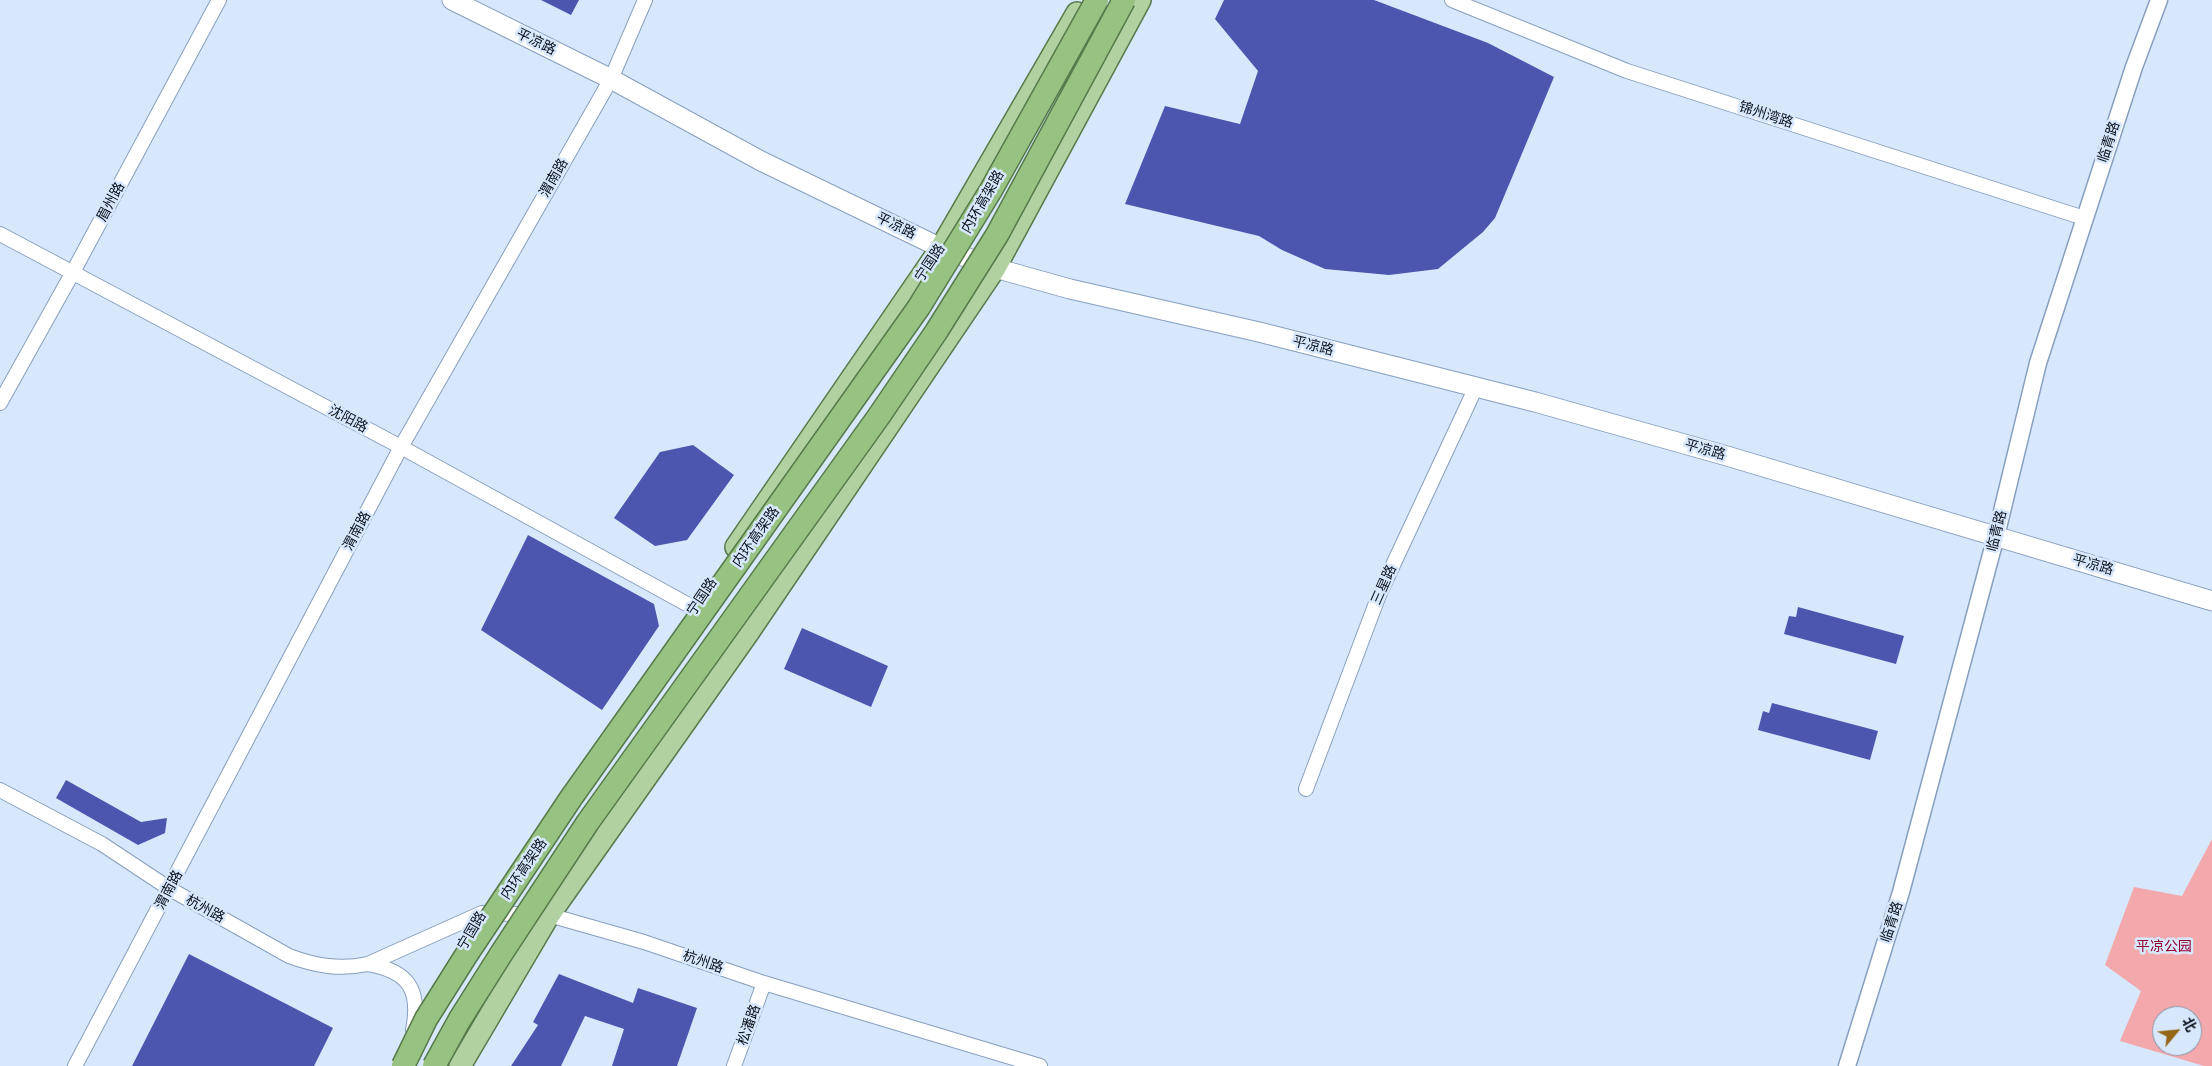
<!DOCTYPE html>
<html>
<head>
<meta charset="utf-8">
<style>
	body { margin:0 }
	#map { position:relative; width:2212px; height:1066px; overflow:hidden; background:#d8e8fc; font-family:"Work Sans","Noto Sans SC",sans-serif }
	canvas { display:block }
	.north { position:absolute; left:2152px; top:1006px; width:50px; height:50px; box-sizing:border-box; background:#d8e8fc; border:1px solid #8693a3; border-radius:50%; rotate:62deg; font-size:14px; font-weight:700; line-height:20px; text-align:center; color:#0a131e }
	.north::after { content:''; display:block; margin:auto; width:18px; height:22px; background:#956615; clip-path:polygon(50% 0,100% 100%,50% 72%,0 100%) }
</style>
</head>
<body>
<div id="map">
<canvas width="2212" height="1066"></canvas>
<div class="north">北</div>
</div>
<script>
const ctx = document.querySelector('canvas').getContext('2d');
ctx.lineJoin = 'round';
function paint(path, color) { ctx.fillStyle = color; ctx.fill(path, 'evenodd'); }
function strokePath(path, color, width, dash) { ctx.strokeStyle = color; ctx.lineWidth = width; ctx.lineCap = dash ? 'butt' : 'round'; ctx.setLineDash(dash || []); ctx.stroke(path); }
function drawText(font, color, halo, rows, align = 'center') {
  ctx.font = font + ' "Work Sans","Noto Sans SC",sans-serif'; ctx.lineWidth = 5; ctx.setLineDash([]); ctx.textBaseline = 'middle'; ctx.strokeStyle = halo; ctx.fillStyle = color; for (const [text, x, y, turn = 0] of rows) {
    ctx.save(); ctx.translate(x, y); ctx.rotate((+turn || 0) * Math.PI / 180); ctx.textAlign = isNaN(turn) ? turn : align; if (halo) ctx.strokeText(text, 0, 0); ctx.fillText(text, 0, 0); ctx.restore();
  }
}
paint(new Path2D(`
	M2212 839V1066H2204L2120 1041 2141 991 2105 965 2134 887 2182 896ZM2162 1016H2192V1046H2162Z`), '#f3a8ac');
paint(new Path2D(`
	M541 0H579L571 15Z
	M1224 0H1374L1488 43 1554 77 1495 218 1483 232 1438 269 1389 275 1325 269 1282 250 1259 236 1125 204 1165 106 1240 124 1258 71 1215 19Z
	M693 445 734 475 687 540 655 546 614 518 660 452Z
	M528 535 654 604 659 626 602 710 481 630Z
	M1798 607 1904 636 1896 664 1784 634 1789 616 1796 617Z
	M802 628 888 666 871 707 784 669Z
	M1772 703 1878 731 1870 760 1758 730 1763 711 1769 713Z
	M66 780 141 822 167 818 165 833 138 845 56 798Z
	M189 954 333 1028 314 1066H132Z
	M559 974 633 1003 638 988 697 1008 677 1066H612L624 1029 585 1016 561 1066H511L538 1025 533 1022Z`), '#4c56ae');
const minor = new Path2D(`
	M1452 0 1627 71 2084 218
	M0 234 401 447 694 608
	M0 403 73 272 219 0
	M1306 789 1379 595 1476 387
	M0 790 102 844 170 889 289 956C316 966 340 970 368 964L482 913 549 915 644 942 764 983 1040 1066
	M368 964C408 971 421 989 413 1030
	M75 1066 401 447 611 79 645 0
	M734 1066 764 983`);
const tertiary = new Path2D(`
	M1847 1066 1901 892 1996 536 2038 363 2134 67 2159 0`);
const secondary = new Path2D(`
	M452 0 611 79 761 161 941 248 995 268 1070 289 1259 332 1535 402 1727 456 2212 601`);
const primary = new Path2D(`
	M736 547 941 248 1077 13
	M460 1066 549 915 748 633 995 268 1140 0`);
strokePath(minor, '#869fbf', 16);
strokePath(tertiary, '#869fbf', 19);
strokePath(secondary, '#869fbf', 21);
strokePath(primary, '#567a4a', 24);
strokePath(minor, '#fff', 14);
strokePath(tertiary, '#fff', 16);
strokePath(secondary, '#fff', 19);
strokePath(primary, '#b2d1a1', 21);
const trunkBridge = new Path2D(`
	M403 1066 426 1019 465 957 571 798 919 307 991 190 1097 0
	M434 1066 460 1019 503 951 588 822 879 416 936 332 997 235 1124 0`);
strokePath(trunkBridge, '#567a4a', 25, []);
strokePath(trunkBridge, '#98c282', 22);
drawText('14px', '#0a131e', '#d8e8fc', [
	["平凉路",536,42,26],
	["锦州湾路",1766,115,18],
	["临青路",2109,142,-72],
	["渭南路",554,178,-60],
	["眉州路",111,202,-62],
	["内环高架路",983,202,-60],
	["平凉路",896,226,26],
	["宁国路",930,263,-56],
	["平凉路",1313,346,14],
	["沈阳路",348,419,28],
	["平凉路",1705,450,16],
	["渭南路",357,531,-62],
	["临青路",1997,531,-76],
	["内环高架路",756,537,-55],
	["平凉路",2093,565,16],
	["三星路",1384,585,-66],
	["宁国路",702,597,-56],
	["内环高架路",524,869,-56],
	["渭南路",169,890,-62],
	["杭州路",205,909,29],
	["临青路",1892,922,-72],
	["宁国路",472,931,-59],
	["杭州路",703,962,19],
	["松潘路",749,1025,-70]
]);
drawText('14px', '#92002d', '#d8e8fc', [
	["平凉公园",2164,947]
]);
</script>
</body>
</html>
